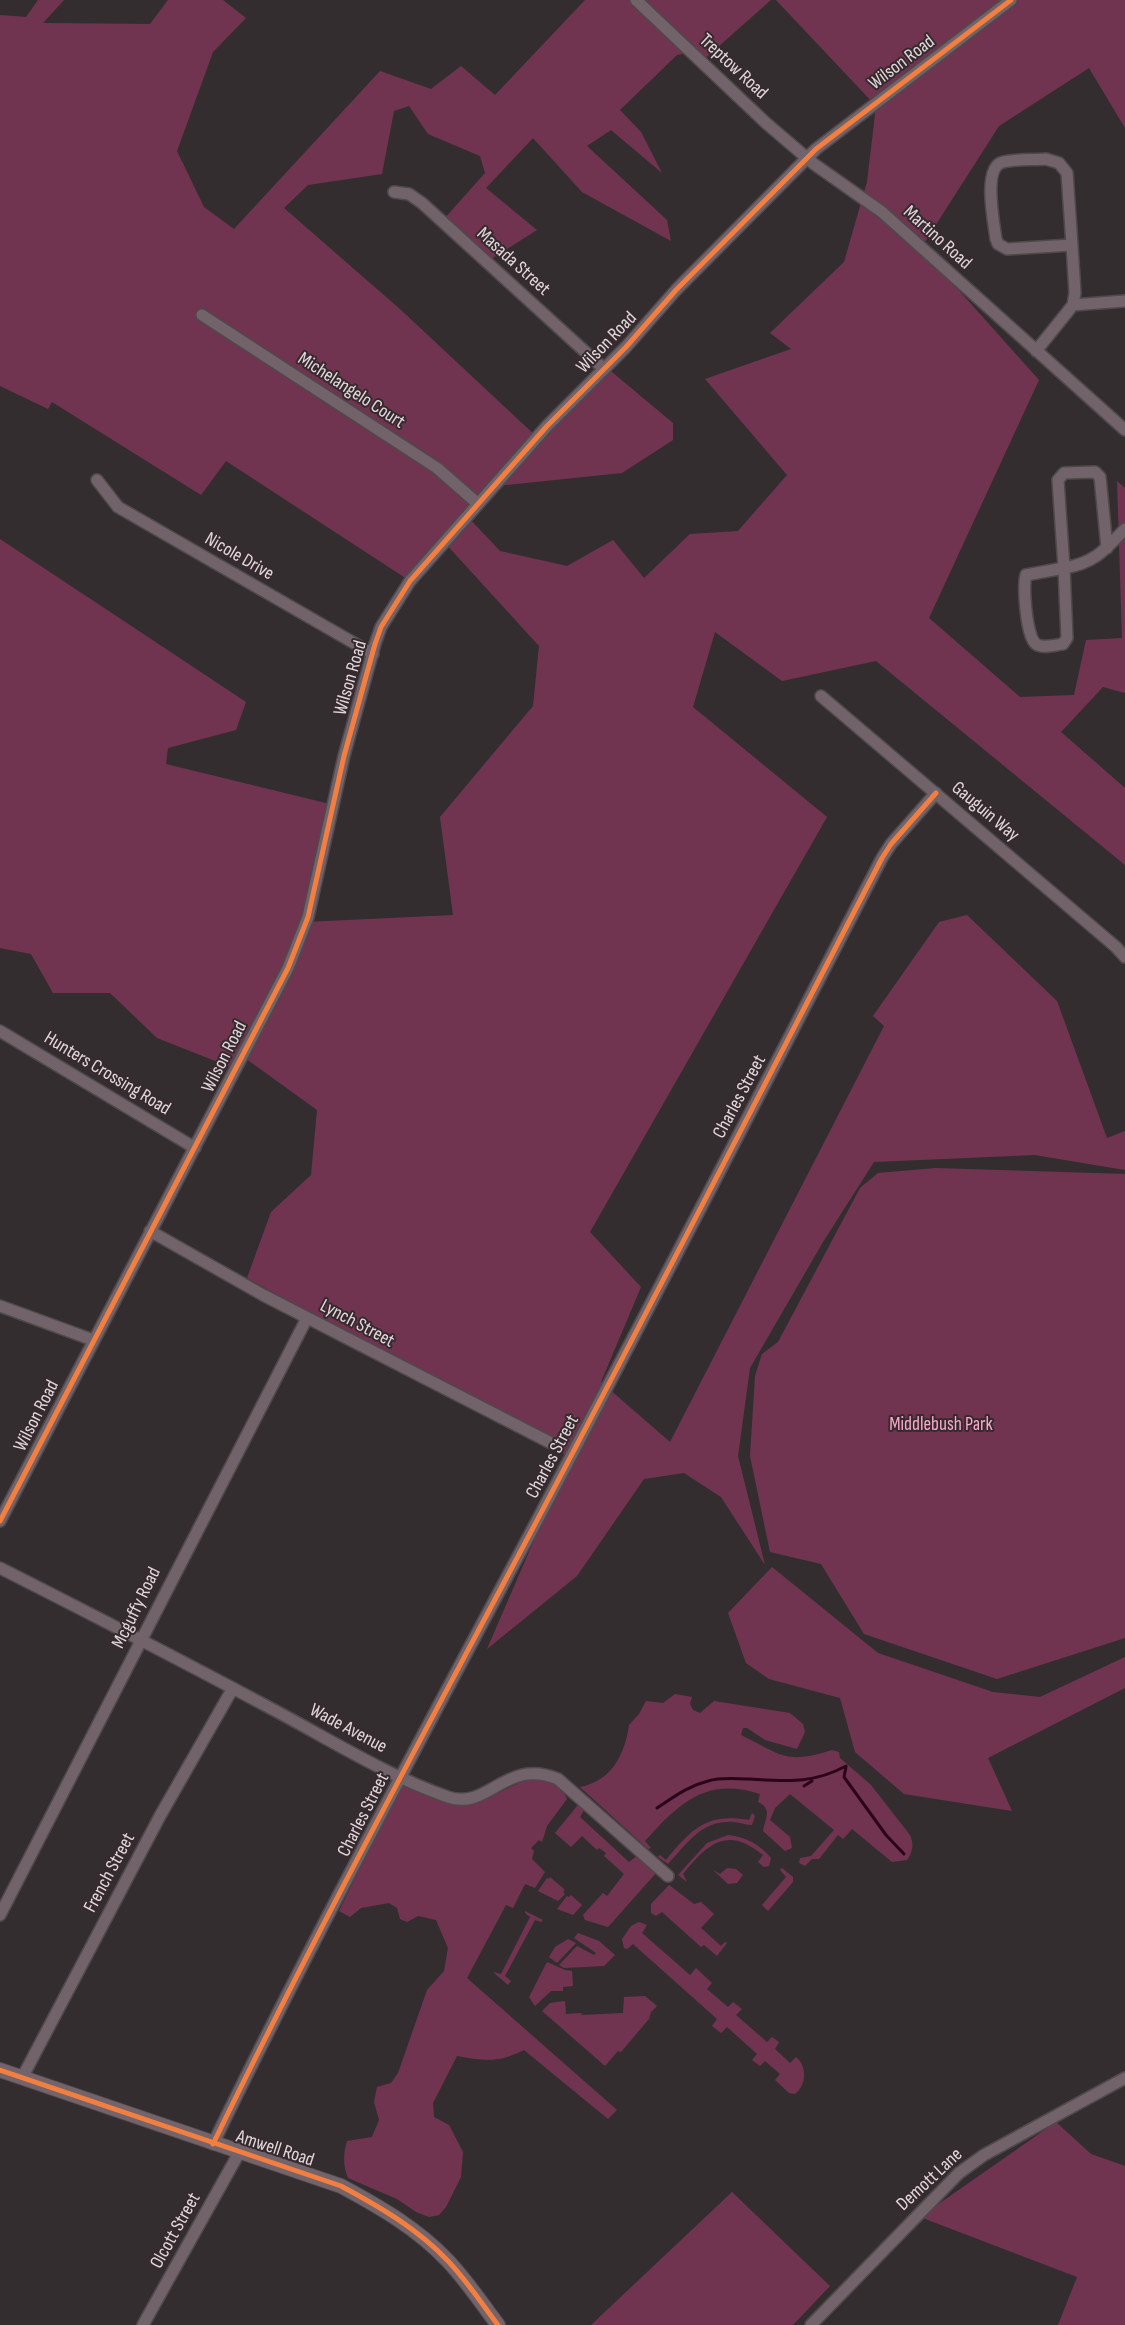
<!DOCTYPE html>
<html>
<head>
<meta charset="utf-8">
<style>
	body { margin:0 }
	canvas { display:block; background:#342d30 }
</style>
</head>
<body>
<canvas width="1125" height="2325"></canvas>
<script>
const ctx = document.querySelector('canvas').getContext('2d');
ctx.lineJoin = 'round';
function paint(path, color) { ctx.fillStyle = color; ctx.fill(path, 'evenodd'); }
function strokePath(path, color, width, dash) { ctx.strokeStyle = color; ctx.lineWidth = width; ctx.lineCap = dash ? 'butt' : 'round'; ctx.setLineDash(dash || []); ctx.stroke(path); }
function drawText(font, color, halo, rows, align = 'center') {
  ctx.font = font + ' "Sofia Sans Condensed",sans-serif'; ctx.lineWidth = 4; ctx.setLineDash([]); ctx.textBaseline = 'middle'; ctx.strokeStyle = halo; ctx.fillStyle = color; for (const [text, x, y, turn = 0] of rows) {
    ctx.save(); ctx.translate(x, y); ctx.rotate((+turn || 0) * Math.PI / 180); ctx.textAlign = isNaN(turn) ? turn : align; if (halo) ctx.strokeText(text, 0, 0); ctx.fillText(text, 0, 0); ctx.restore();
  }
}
paint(new Path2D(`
	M38 0H64L43 23 150 24 168 0H223L246 18 213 52 177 151 204 207 234 229 380 71 431 89 461 66 495 95 585 0H771L701 62 688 53 677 55 620 110 641 132 662 173 611 130 587 146 667 220 671 241 582 192 533 138 486 188 537 230 488 261 444 219 485 173 480 156 428 134 409 106 394 111 382 174 308 185 284 208 401 310 539 439 606 367 673 423V440L622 473 497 486 468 517 500 551 567 566 613 540 644 578 690 534 738 531 787 475 705 379 791 349 770 333 844 262 867 182 876 106 776 0H1125V128L1089 68 999 126 921 248 1039 380 929 618 1020 697 1074 695 1086 640 1122 638 1117 481 1125 488V693L1103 687 1061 732 1125 788V865L876 661 782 681 715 632 693 707 827 817 590 1232 641 1287 601 1382 670 1442 884 1026 873 1016 939 922 967 915 1057 1001 1107 1138 1125 1131V1170L1035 1155 874 1162 823 1242 750 1368 738 1456 765 1565 721 1497 684 1473 644 1479 577 1576 487 1649 570 1457 247 1278 271 1212 311 1175 317 1110 245 1058 238 1070 157 1038 110 993H53L31 954 0 948V539L246 702 236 730 168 748 166 764 334 805 306 922 453 915 440 817 533 706 539 646 445 543 410 581 226 461 201 495 52 402 48 409 0 386V15L26 17Z
	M936 1168 1125 1174V1638L997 1679 864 1634 821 1564 770 1552 750 1456 755 1376 762 1354 778 1342 860 1188 878 1173Z
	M772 1567 878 1653 993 1692 1040 1697 1125 1657V1688L988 1758 1012 1811 904 1794 855 1752 840 1698 769 1679 746 1663 728 1613Z
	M675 1694 692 1697 690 1704 693 1710 700 1713 714 1701 790 1713 803 1724 805 1732 797 1749 765 1740 747 1728H743L741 1735C782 1755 785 1765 832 1750L839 1752 840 1758 871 1785 910 1835C914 1845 913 1851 907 1860L892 1862 852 1829 843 1839 838 1835 819 1859H812L805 1866 799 1863 800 1858 811 1856 834 1830 790 1794 775 1808 770 1820 790 1837 792 1848 785 1851 763 1831C765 1819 773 1809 758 1802L760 1794C706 1776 678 1804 645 1841L651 1848 648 1849 580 1787C612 1781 625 1754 629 1725L639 1714 646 1701 663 1703Z
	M529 1779C546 1780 560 1782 567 1799L547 1826 542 1842 539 1840 531 1848 534 1851 532 1859 545 1872 535 1888 525 1884 513 1908 506 1905 467 1978 617 2110 608 2119 524 2050C498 2063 485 2061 457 2056L433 2103 434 2117 449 2125 463 2152 461 2177 446 2207 439 2215 429 2217 416 2212 397 2199 348 2178C343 2165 343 2154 347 2141L372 2137 379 2120 374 2102 377 2087 391 2083 398 2073 427 1990 444 1971 448 1948 436 1920 418 1916 407 1922 400 1919 397 1908 389 1903 361 1908 350 1917 339 1911 401 1785C415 1790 434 1801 448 1803 478 1808 502 1789 529 1779Z
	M580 1805 585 1808 580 1817 629 1862 637 1856 657 1872 608 1927 585 1920 583 1915 603 1893 607 1896 624 1874 604 1856 606 1853 599 1848 597 1850 582 1836 571 1847 555 1833 577 1806Z
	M752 1813 755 1816 752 1825C744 1825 736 1821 728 1822 700 1822 685 1846 668 1864L658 1857 660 1855 666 1860C692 1829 706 1813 749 1820Z
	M728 1835C746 1837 759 1844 771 1858L769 1866 764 1867 758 1862 763 1855C727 1825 707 1844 683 1874L687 1882 678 1875 707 1843Z
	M727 1868 736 1869 743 1875 737 1883 728 1884 713 1870 720 1874Z
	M782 1868 793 1877V1882L768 1911 762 1905 786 1877 780 1870Z
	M550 1877 565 1890 563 1892 565 1894 558 1901 538 1891 547 1878 549 1879Z
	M669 1885 694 1904 701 1902 714 1914 701 1928 721 1946 725 1942 727 1943 717 1956 704 1945 701 1947 662 1912 656 1916 651 1913V1904Z
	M571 1895 582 1905 573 1915 557 1909 567 1896 569 1897Z
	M525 1911 543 1920 541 1922 535 1920 505 1976 511 1981 508 1985 493 1972 501 1974 530 1917 525 1913Z
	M639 1922 647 1925 642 1933 690 1975 696 1968 712 1983 707 1989 728 2007 733 2002 742 2009 736 2015 767 2042 772 2037 779 2042 775 2049 790 2063 796 2057C807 2066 807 2085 795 2094L789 2093 775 2080 780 2074 765 2061 760 2066 752 2060 757 2054 727 2027 721 2033 712 2026 717 2019 633 1944 627 1949 624 1948 622 1939 631 1926Z
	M578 1933 599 1941 615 1955 604 1966 564 1968 559 1965 577 1946 594 1955 596 1953 574 1938Z
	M568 1939 576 1943 557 1963 549 1957 555 1947Z
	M547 1962 565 1970 572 1971 573 1986 563 1987V1991H551L535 2006 529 1997Z
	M645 1996 657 2006 651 2012 649 2019 621 2052 618 2051 605 2066 542 2011 550 2003 565 2001 566 2014 581 2013 582 2015 623 2013 624 1997Z
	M1056 2122 1091 2154 1125 2166V2325H1058L1077 2277 920 2217Z
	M732 2192 830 2286 793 2325H591Z`), '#703450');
strokePath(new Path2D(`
	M846 1767 844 1777 886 1835 904 1854
	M804 1786 812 1781
	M657 1808C674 1797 688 1786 708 1781 721 1777 736 1779 750 1779 787 1781 813 1784 846 1766`), '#2b0418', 3);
const minor = new Path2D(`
	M636 0 766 123 814 164 882 212 1125 430
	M1046 159 1059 163 1067 173 1072 245 1007 249 998 244 996 239C994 223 982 167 1003 162 1016 159 1032 160 1046 159Z
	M394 192 409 194 422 203 603 368
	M1072 245 1075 293 1073 305
	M202 315 437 468 477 503
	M1036 351 1073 305 1125 301
	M97 480 118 507 373 654
	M1107 548 1100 477 1095 472 1064 473 1058 480 1064 568C1094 563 1104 551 1125 529
	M1064 568 1067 638 1063 644C1054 645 1043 649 1036 644 1026 637 1023 586 1026 575Z
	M821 696 1116 947 1125 957
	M0 1031 195 1148
	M150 1231 263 1295 551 1443
	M0 1306 93 1340
	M0 1521 288 968 308 917 344 756 375 644 381 627 410 581 547 426 626 347 676 290 816 149 1011 0
	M0 1568C91 1614 182 1661 272 1709 329 1739 387 1776 448 1797 489 1811 505 1757 558 1779L668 1876
	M0 1915 307 1318
	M22 2078 160 1816 233 1688
	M213 2144C306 1952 408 1763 508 1575 635 1337 758 1097 882 858L891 844 936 793
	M143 2325 239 2153
	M811 2325 959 2173 984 2155 1125 2078`);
const major = new Path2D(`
	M0 2070 341 2186C380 2207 418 2229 448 2261 467 2281 482 2304 498 2325`);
strokePath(minor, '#4f494b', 14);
strokePath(major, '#4f494b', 16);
strokePath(minor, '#716369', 11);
strokePath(major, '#73636a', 14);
strokePath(new Path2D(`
	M0 1521 288 968 308 917 344 756 375 644 381 627 410 581 547 426 626 347 676 290 816 149 1011 0
	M0 2070 341 2186C380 2207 418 2229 448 2261 467 2281 482 2304 498 2325
	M213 2144C306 1952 408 1763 508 1575 635 1337 758 1097 882 858L891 844 936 793`), '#f27e40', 5);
drawText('19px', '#e0d8db', '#372a2f', [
	["Wilson Road",902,63,-37],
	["Treptow Road",733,67,43],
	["Martino Road",937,238,42],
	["Masada Street",513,262,42],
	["Wilson Road",607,343,-46],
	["Michelangelo Court",351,391,33],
	["Nicole Drive",239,557,30],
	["Wilson Road",351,678,-74],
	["Gauguin Way",985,812,40],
	["Wilson Road",225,1057,-63],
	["Hunters Crossing Road",107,1074,31],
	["Charles Street",740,1097,-62],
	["Lynch Street",357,1324,28],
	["Wilson Road",37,1416,-63],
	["Charles Street",553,1457,-62],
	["Mcguffy Road",137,1608,-64],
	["Wade Avenue",348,1729,28],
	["Charles Street",364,1815,-63],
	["French Street",110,1873,-62],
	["Amwell Road",275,2149,18],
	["Demott Lane",930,2180,-43],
	["Olcott Street",176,2231,-61]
]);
drawText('19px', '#fba8ca', '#372a2f', [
	["Middlebush Park",941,1425]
]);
</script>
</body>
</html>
